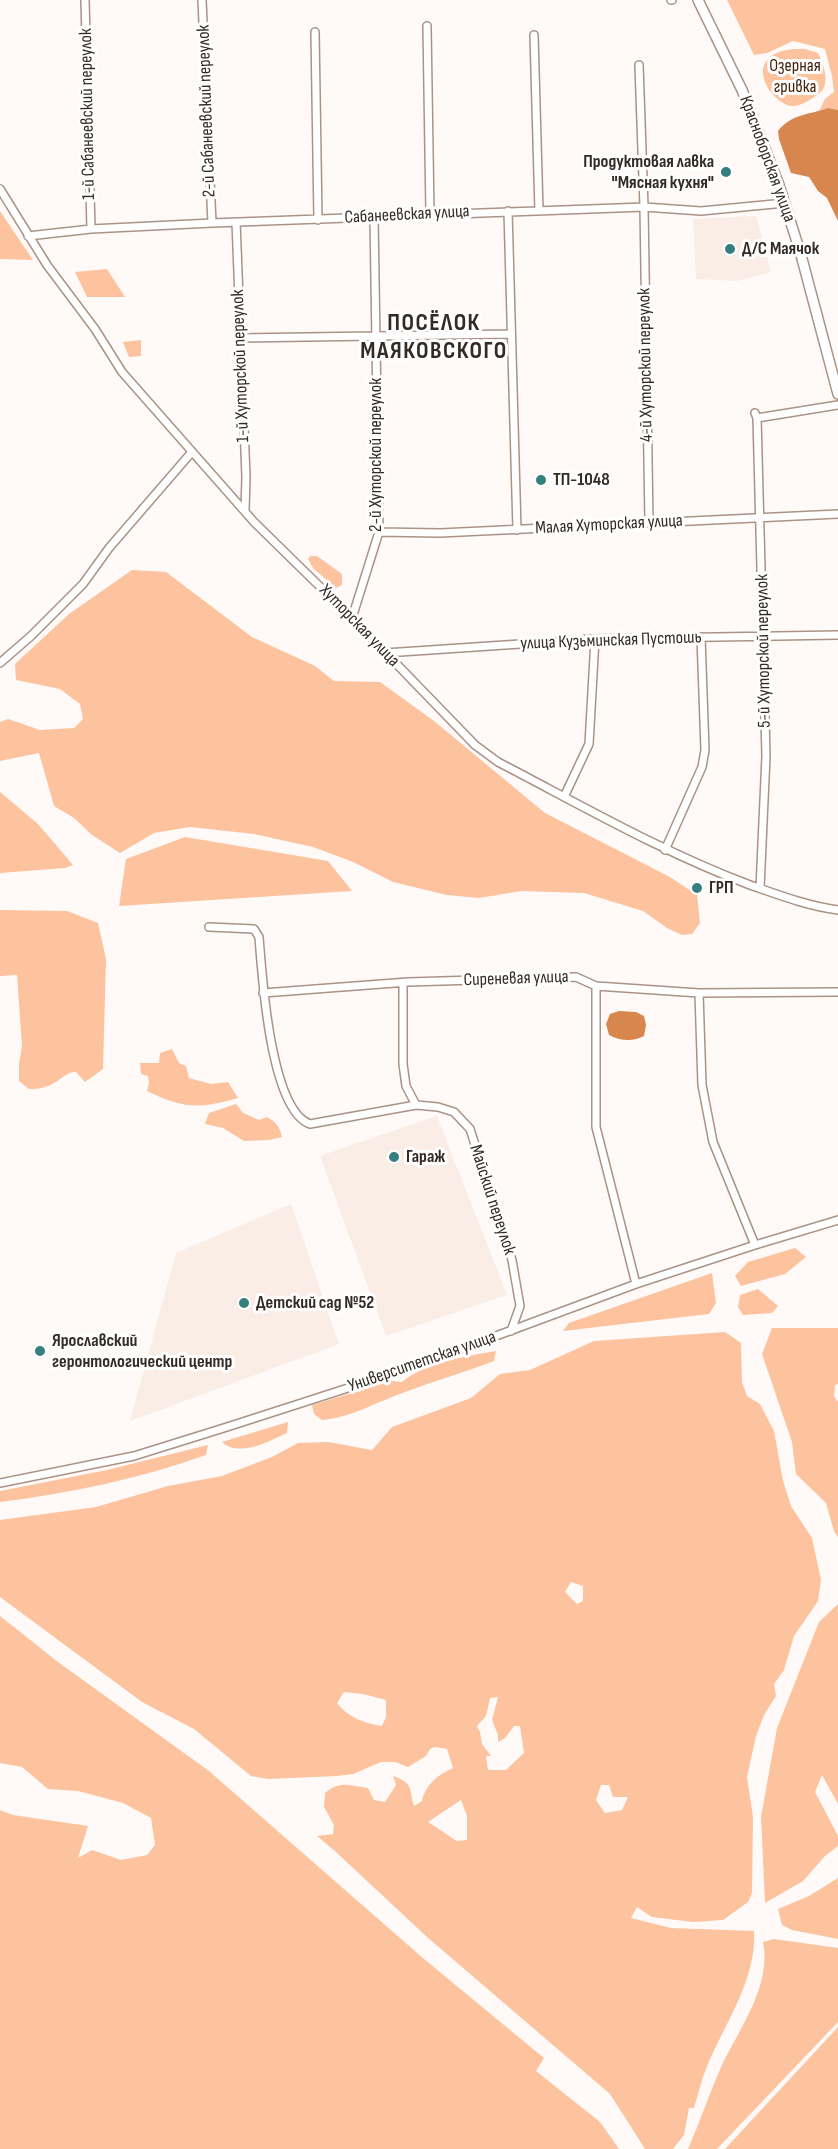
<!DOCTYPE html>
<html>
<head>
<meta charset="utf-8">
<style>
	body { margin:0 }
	canvas { display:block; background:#fffaf7 }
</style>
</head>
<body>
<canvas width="838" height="2149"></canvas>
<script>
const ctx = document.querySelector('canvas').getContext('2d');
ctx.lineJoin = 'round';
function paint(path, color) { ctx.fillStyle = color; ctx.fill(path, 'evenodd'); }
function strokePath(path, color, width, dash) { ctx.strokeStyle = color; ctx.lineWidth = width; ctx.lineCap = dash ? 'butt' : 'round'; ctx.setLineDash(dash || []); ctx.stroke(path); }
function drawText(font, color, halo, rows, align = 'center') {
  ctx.font = font + ' "Sofia Sans Condensed",sans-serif'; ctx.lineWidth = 6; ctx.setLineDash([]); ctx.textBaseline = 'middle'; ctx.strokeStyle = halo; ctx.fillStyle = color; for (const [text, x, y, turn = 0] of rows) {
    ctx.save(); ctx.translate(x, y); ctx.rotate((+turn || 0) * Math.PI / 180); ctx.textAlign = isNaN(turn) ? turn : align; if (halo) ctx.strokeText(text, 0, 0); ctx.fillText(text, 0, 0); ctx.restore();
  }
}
paint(new Path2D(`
	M756 216 771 272 737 281 696 279 693 219Z
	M437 1116 507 1295 386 1336 320 1156Z
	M291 1204 339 1344 130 1421 176 1253Z`), '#f9ede5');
paint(new Path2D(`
	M727 0H838V110L828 108 819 111 825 99 834 92 832 76 825 49 793 41 767 53 754 55Z
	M794 49H805L818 53C824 66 832 86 817 95 810 100 800 107 791 106 774 103 753 74 768 59 774 52 785 50 794 49Z
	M0 211 33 260 0 259Z
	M107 269 125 297H87L75 272Z
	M141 340V356L129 357 123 342Z
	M310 556H317L342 574V585L336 588 313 568 308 559Z
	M132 570 166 572 252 637 315 666 334 681 380 682 434 721 545 813 670 877 697 895 700 923 692 934 682 935 667 928 643 911 584 893 521 891 479 898 447 895 393 882 353 862 313 847 254 834 190 827 154 833 120 853 92 835 74 818 54 806 39 753 0 761V722L8 719 40 730 74 728 83 719 80 704 60 689 16 680 15 664 69 614Z
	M0 792 38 824 73 865 65 868 0 873Z
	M185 837 328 861 352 891 119 906 126 859Z
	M0 910 67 911 98 923 106 959 103 1069 85 1082 76 1072C66 1072 62 1079 54 1083 46 1088 38 1089 29 1089L19 1081V1064L22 1046 17 975 0 976Z
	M172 1049 179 1063 186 1066 189 1078 211 1084 228 1082 238 1098C199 1109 184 1109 147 1091L149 1083 148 1076 141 1074 140 1063H159L160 1053Z
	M236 1104 243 1113 259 1120 267 1117C276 1122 280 1127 282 1137L269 1140 244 1141 223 1128 205 1124 209 1113Z
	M795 1248 806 1257 785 1274 741 1286 735 1276 748 1262Z
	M712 1273 716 1303 709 1314 563 1331 569 1323Z
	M758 1289 778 1306 772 1313 743 1315 738 1307 740 1295Z
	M772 1328H838V1384L835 1385 834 1396 838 1402V1537L834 1531 826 1503 796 1474 792 1442 762 1354Z
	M725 1332 741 1343 742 1382 747 1396 760 1404 774 1431 783 1481 791 1506 812 1538 821 1580 818 1601 794 1636 784 1670 774 1684 776 1696 764 1715 756 1736 747 1777 753 1817 752 1893 748 1902 723 1920 693 1922 652 1917 637 1907 631 1918 671 1928 754 1931C757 1980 724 2024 706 2069 701 2081 698 2095 694 2108H689L684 2135 673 2149H645L610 2094 427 1937 336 1852 317 1836 333 1834 334 1825 324 1807 325 1793C341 1780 349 1786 368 1788L374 1800 385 1802 396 1785 393 1776C414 1783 409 1789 414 1806L422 1801C425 1785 439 1774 453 1768L447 1749 435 1747 430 1749 426 1756 408 1767 395 1762H381L353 1774 337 1776 268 1779 251 1776 194 1729 142 1702 0 1597V1520L96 1507 168 1486 222 1476 272 1457 298 1443 328 1442 372 1450 392 1427 471 1398 500 1374 530 1370 594 1341ZM571 1582 583 1586V1601L577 1604 565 1592ZM344 1692 363 1694 386 1700V1717L382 1726C363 1723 349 1718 337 1703ZM498 1697 492 1720 498 1735V1742L505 1738 514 1726H520L524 1753 506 1770H488L486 1756H491L482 1744 480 1732 477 1726 486 1716 490 1698ZM601 1785H609L613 1797H628L622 1810 605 1813 596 1800ZM461 1800 467 1816V1840L457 1841 428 1822Z
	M496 1351 494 1361C465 1372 435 1381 405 1392 379 1401 350 1418 322 1420L314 1414 312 1405 392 1381 402 1382C424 1363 467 1356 496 1351Z
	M288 1422 287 1433C269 1441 239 1458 222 1442Z
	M208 1445 206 1455C139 1479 70 1493 0 1502V1491L107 1470Z
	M838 1604V1804L822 1775 815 1792 838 1836V1846L825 1856 803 1881 765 1903 761 1817 777 1728 819 1622Z
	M0 1616 58 1662 209 1771 424 1959 544 2058 536 2071 600 2122 619 2149H0V1810L13 1815 88 1826 78 1858 92 1850 121 1860 147 1855 155 1845 151 1818 123 1803 78 1791 48 1789 22 1767 0 1763Z
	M838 1878V1939L792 1930 782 1925 778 1909 809 1896Z
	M774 1939 838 1948V2022L717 2149H688C700 2122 709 2094 721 2067 739 2029 772 1986 763 1942Z
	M838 2027V2149H725Z`), '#fcc39e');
paint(new Path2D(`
	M828 108 838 110V221L827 198 818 191 809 177 791 173 779 139 778 131C791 114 809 115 828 108Z
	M619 1011 636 1012 644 1016 646 1025 644 1036C633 1042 620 1041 609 1035L606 1024 610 1014Z`), '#d7864e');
const minor = new Path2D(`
	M85 0 91 229
	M202 0 212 223
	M671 0H672
	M427 26 430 214
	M315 32 318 220
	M534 35 539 211
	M639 65 644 207 649 523
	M0 189 47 265 95 329 122 372 254 522 352 618 475 745 498 762C581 805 662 852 750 885 779 895 808 906 838 910
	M508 211 517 530
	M236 222 246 477 245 510
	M28 236 91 229 212 223 644 207 701 211 785 203
	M239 338 511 334
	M755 413 757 418 766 756 760 888
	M757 418 838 405
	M379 532 440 533 838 514
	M352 618 379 532 374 217
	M385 653 595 639 838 635
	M0 663 31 636 83 584 109 548 191 453
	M564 797 589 744 595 639
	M665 850 702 767 705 750 701 637
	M209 927 254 929 259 937C262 974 270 1110 310 1124L416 1105 438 1107 454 1112 470 1129 512 1260 520 1306 511 1331
	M403 983V1064L406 1086 416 1105
	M596 986V1127L636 1284
	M263 993 408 982 576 977 596 986 699 993 838 992
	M699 993 702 1085 713 1142 755 1245
	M0 1483 134 1456 227 1427 407 1369 636 1284 755 1245 838 1220`);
const tertiary = new Path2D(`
	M698 0 742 90 779 185 801 255 838 394`);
strokePath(minor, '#aa9386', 10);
strokePath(tertiary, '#aa9386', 12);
strokePath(minor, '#fff', 7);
strokePath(tertiary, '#fff', 9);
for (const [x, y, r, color] of [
	[726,172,6,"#377f7f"],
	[730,249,6,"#377f7f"],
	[541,480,6,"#377f7f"],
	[697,888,6,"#377f7f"],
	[394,1157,6,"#377f7f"],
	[244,1303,6,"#377f7f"],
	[40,1351,6,"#377f7f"]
]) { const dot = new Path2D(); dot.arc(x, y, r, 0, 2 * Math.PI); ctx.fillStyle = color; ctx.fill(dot); strokePath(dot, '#fff', 2); }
drawText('18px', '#44230b', '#fff', [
	["Озерная",795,66],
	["гривка",795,87]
]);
drawText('18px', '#342b25', '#fff', [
	["2-й Сабанеевский переулок",207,111,-92],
	["1-й Сабанеевский переулок",88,114,-91],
	["Красноборская улица",767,159,70],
	["Сабанеевская улица",407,215,-3],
	["4-й Хуторской переулок",646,365,-91],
	["1-й Хуторской переулок",241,366,-92],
	["2-й Хуторской переулок",376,455,-90],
	["Малая Хуторская улица",609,525,-3],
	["Хуторская улица",359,626,46],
	["улица Кузьминская Пустошь",611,641,-2],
	["5-й Хуторской переулок",764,651,-91],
	["Сиреневая улица",516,979,-2],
	["Майский переулок",492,1200,72],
	["Университетская улица",422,1362,-19]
]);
drawText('bold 18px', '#342b25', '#fff', [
	["Продуктовая лавка",714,162,"right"],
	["\"Мясная кухня\"",714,183,"right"],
	["Д/С Маячок",742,249],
	["ТП-1048",553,480],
	["ГРП",709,888],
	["Гараж",406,1157],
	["Детский сад №52",256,1303],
	["Ярославский",52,1341],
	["геронтологический центр",52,1362]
], 'left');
ctx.letterSpacing = '1.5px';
drawText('bold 24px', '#342b25', '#fff', [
	["ПОСЁЛОК",434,324],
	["МАЯКОВСКОГО",434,352]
]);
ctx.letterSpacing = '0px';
</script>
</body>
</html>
